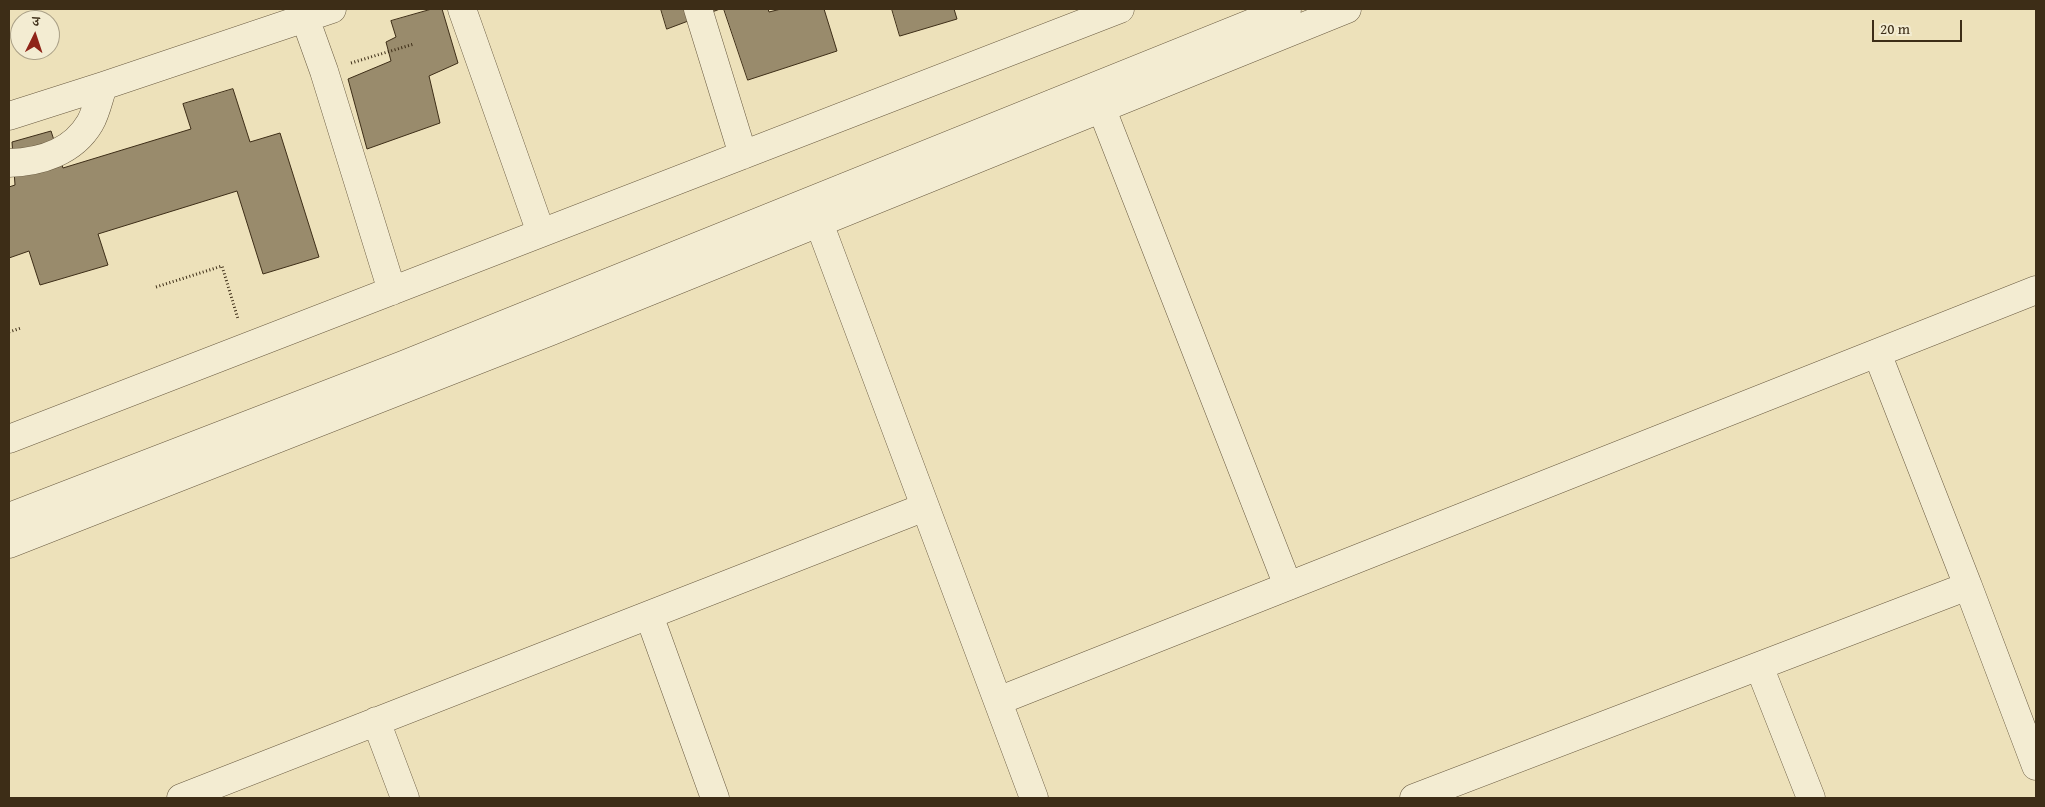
<!DOCTYPE html>
<html>
<head>
<meta charset="utf-8">
<style>
	body { margin:0 }
	#map { position:relative; width:2045px; height:807px; overflow:hidden; background:#ede1ba; font-family:"Gentium Book Plus","Noto Serif Devanagari",serif }
	canvas { display:block }
	.frame { position:absolute; inset:0; border:10px solid #3d2d17; pointer-events:none }
	.north { position:absolute; left:10px; top:10px; width:50px; height:50px; box-sizing:border-box; background:#f3ecd2; border:1px solid #aaa087; border-radius:50%; rotate:4deg; font-size:14px; font-weight:700; line-height:20px; text-align:center; color:#3d2d17 }
	.north::after { content:''; display:block; margin:auto; width:18px; height:22px; background:#8f2418; clip-path:polygon(50% 0,100% 100%,50% 72%,0 100%) }
	.scale { position:absolute; left:1872px; top:20px; width:90px; height:22px; box-sizing:border-box; border:2px solid #3d2d17; border-top:0; padding-left:6px; font-size:15px; line-height:18px; white-space:nowrap; color:#3d2d17; -webkit-text-stroke:4px #f3ecd2; paint-order:stroke }
</style>
</head>
<body>
<div id="map">
<canvas width="2045" height="807"></canvas>
<div class="frame"></div>
<div class="north">उ</div>
<div class="scale">20 m</div>
</div>
<script>
const ctx = document.querySelector('canvas').getContext('2d');
ctx.lineJoin = 'round';
function paint(path, color) { ctx.fillStyle = color; ctx.fill(path, 'evenodd'); }
function strokePath(path, color, width, dash) { ctx.strokeStyle = color; ctx.lineWidth = width; ctx.lineCap = dash ? 'butt' : 'round'; ctx.setLineDash(dash || []); ctx.stroke(path); }
const building = new Path2D(`
	M432 9H442L458 63 429 76 440 123 367 149 348 79 391 61 386 42 396 37 391 21Z
	M661 9H720L667 29Z
	M724 9H768L769 12 781 9H824L837 51 748 80Z
	M892 9H954L957 19 900 36Z
	M233 89 250 142 280 133 319 257 263 274 237 191 98 234 108 265 40 285 29 251 9 258V187L15 185 12 142 51 131 63 168 191 129 183 104Z`);
paint(building, '#998b6c');
strokePath(building, '#3d2d17', 1);
const minor = new Path2D(`
	M462 9 541 233
	M698 9 743 155
	M305 18 324 71 392 291
	M1101 107 1288 586
	M9 116 103 86 332 9
	M9 163C40 162 73 152 90 123 96 113 99 98 103 86
	M812 204 1034 798
	M9 439 1120 9
	M9 517 403 365 1287 9
	M9 544 549 332 1347 9
	M1968 586 2036 766
	M649 615 715 798
	M1759 666 1811 798
	M998 701 2036 290
	M376 721 405 798
	M181 798 925 507
	M1414 798 1968 586 1877 353`);
strokePath(minor, '#695a40', 29);
strokePath(new Path2D(`
	M351 63 414 44
	M156 287 222 266 238 319
	M9 332 21 328`), '#3d2d17', 3, [1, 2.5]);
strokePath(minor, '#f3ecd2', 28);
</script>
</body>
</html>
